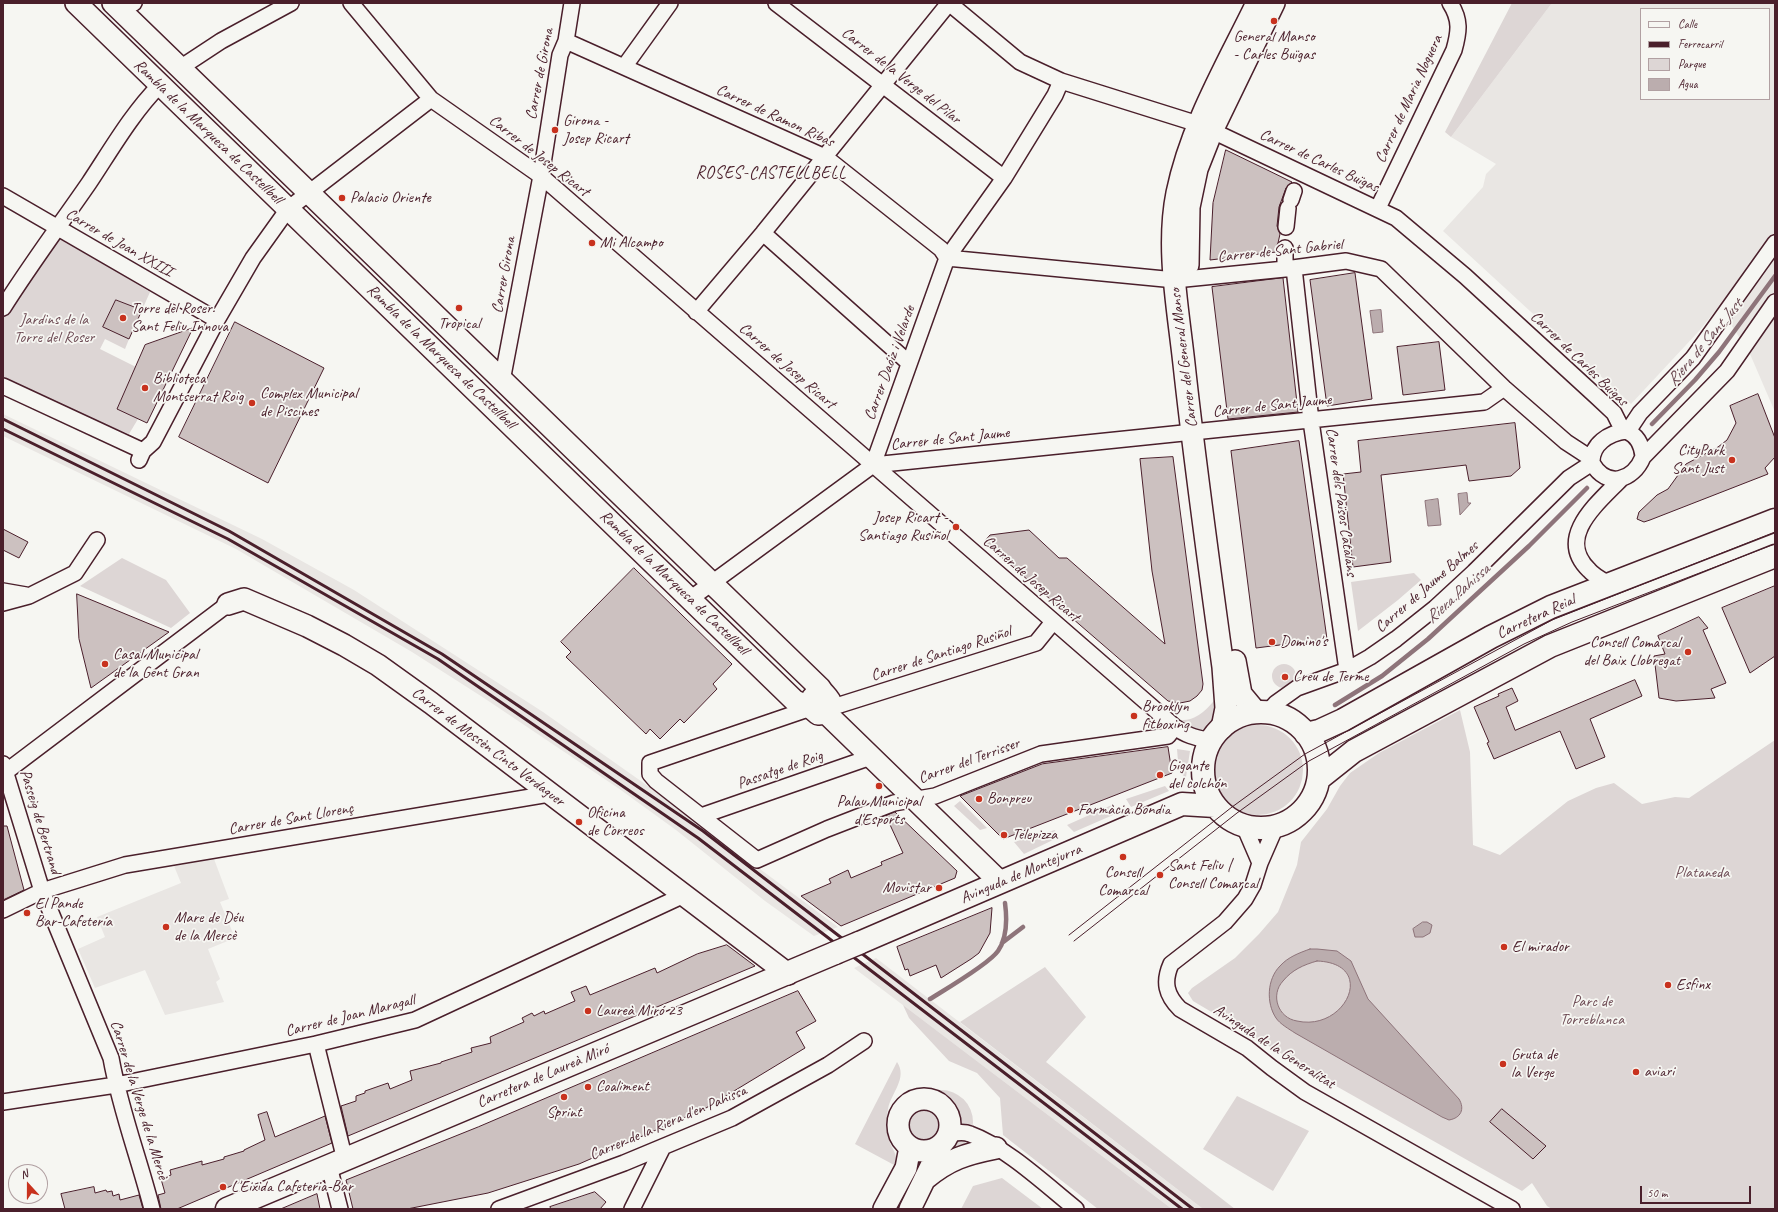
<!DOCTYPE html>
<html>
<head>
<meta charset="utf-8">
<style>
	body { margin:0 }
	#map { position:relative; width:1778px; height:1212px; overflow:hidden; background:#f6f6f2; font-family:Caveat,sans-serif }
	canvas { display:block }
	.frame { position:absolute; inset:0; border:4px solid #4a1f2b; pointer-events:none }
	.legend { position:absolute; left:1640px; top:8px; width:130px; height:92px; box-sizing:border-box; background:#f6f6f2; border:1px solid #b1a0a2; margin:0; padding:5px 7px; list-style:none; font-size:12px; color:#4a1f2b }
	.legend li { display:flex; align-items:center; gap:8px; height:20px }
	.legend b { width:20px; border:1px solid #b1a0a2 }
	.north { position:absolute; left:8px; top:1164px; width:40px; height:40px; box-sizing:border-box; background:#f6f6f2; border:1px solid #b1a0a2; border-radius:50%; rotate:339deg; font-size:11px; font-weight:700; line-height:16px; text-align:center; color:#4a1f2b }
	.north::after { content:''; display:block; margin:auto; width:14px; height:18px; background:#c8321e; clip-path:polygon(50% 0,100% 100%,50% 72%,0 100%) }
	.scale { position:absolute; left:1640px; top:1186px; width:111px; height:18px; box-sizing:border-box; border:2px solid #4a1f2b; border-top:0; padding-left:5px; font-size:12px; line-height:14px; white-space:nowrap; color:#4a1f2b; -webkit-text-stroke:3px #f6f6f2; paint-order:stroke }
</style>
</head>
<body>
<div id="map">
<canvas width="1778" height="1212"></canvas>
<div class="frame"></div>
<ul class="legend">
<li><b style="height:5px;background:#f6f6f2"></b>Calle</li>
<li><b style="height:5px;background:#4a1f2b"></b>Ferrocarril</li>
<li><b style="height:11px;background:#ddd6d5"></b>Parque</li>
<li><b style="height:11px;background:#bbadae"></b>Agua</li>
</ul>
<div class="north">N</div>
<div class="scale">50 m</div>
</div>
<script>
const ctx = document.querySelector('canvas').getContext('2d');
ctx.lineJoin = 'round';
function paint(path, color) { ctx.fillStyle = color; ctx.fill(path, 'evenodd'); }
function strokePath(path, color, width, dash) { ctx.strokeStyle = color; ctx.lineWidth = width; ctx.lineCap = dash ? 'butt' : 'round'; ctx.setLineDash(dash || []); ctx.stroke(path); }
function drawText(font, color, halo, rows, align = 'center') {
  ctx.font = font + ' Caveat,sans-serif'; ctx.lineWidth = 3.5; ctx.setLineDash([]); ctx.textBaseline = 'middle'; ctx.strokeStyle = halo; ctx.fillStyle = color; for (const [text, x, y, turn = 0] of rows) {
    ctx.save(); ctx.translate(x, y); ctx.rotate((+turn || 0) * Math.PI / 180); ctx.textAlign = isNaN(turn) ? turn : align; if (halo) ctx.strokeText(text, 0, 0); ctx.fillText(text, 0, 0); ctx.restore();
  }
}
paint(new Path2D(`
	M1552 3H1775V412L1750 354 1719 306 1699 331 1631 404 1443 231 1483 187 1486 174 1496 164 1451 137ZM1641 9H1769V99H1641Z
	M3 414 262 539 354 590 543 712 655 791 838 927 814 936 765 901 676 830 618 788 484 698 412 652 236 549 3 436Z
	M214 859 229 899 220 902 235 938 208 949 220 979 216 982 224 1002 165 1015 145 970 95 988 78 949 105 937 97 917 181 883 174 866Z
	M876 958 1203 1209H1172L854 968Z`), '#e9e6e3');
paint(new Path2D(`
	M1512 3H1552L1451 137 1445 132Z
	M62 239 150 292 142 310 116 300 129 339 125 349 105 339 100 349 136 367 118 409 138 419 129 434 39 398 3 380V313L51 244Z
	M122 558 166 580 190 613 171 628 80 586Z
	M1414 573 1421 580 1398 600 1358 631 1351 582Z
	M1272 676a12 12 0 1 1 24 0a12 12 0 1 1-24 0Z
	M1216 698H1218C1214 716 1215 730 1192 731L1177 720C1195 722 1206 711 1216 698Z
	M1460 710 1470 752 1473 845 1500 855 1568 801 1596 788 1614 783 1642 804 1675 797 1689 798 1775 740V1209H1552L1547 1206 1532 1183 1522 1191 1336 1086 1193 1001 1188 993 1192 988 1235 958 1259 934 1278 912 1297 865 1301 842 1327 809 1340 786 1350 773 1379 753Z
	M1213 770a45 45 0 1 1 90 0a45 45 0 1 1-90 0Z
	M1177 749 1190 751 1186 777 1179 773Z
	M1165 786 1169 791 1131 807 1126 799Z
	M960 801 987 828 980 830 954 806Z
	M1114 804 1113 815 1074 832 1067 825Z
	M1055 830 1057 838 1024 854 1014 842Z
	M1045 967 1086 1017 1046 1062 1235 1209H1203L960 1022Z
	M903 1005 1172 1209H1098L1003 1135 1000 1098 977 1073 949 1061 909 1018Z
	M897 1062C908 1078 891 1093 888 1109 886 1120 886 1132 890 1143 894 1152 898 1156 896 1166L855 1144Z
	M909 1122a32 32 0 1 1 64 0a32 32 0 1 1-64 0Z
	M1237 1096 1309 1131 1273 1191 1203 1149Z
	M1002 1178 1043 1209H961L973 1186Z`), '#ddd6d5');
const water = new Path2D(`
	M1381 310 1383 332 1373 333 1370 311Z
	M1467 493 1468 503H1471L1460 515 1458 494Z
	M1438 499 1441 525 1428 526 1425 501Z
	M1423 922H1427L1432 925 1430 933 1423 937H1415L1413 929Z
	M1310 949H1317L1337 951 1351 961 1368 999 1459 1099C1465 1109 1461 1118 1449 1120L1442 1117 1295 1033C1289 1029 1280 1024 1276 1018 1266 1003 1267 979 1280 966 1288 957 1299 953 1310 949ZM1317 961C1378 963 1346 1032 1297 1021 1278 1018 1270 995 1283 981 1292 970 1303 965 1317 961Z`);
paint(water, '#bbadae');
strokePath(water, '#8e747a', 1);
strokePath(new Path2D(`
	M1652 424 1695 380 1719 352 1775 276
	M1335 705 1382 676 1428 639 1529 546 1587 488
	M1002 943 1023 927
	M930 999C946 989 989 964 998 951 1007 938 1007 918 1005 903`), '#8e747a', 4.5);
const building = new Path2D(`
	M1226 150 1292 182 1286 188 1279 207 1277 226 1280 234 1276 252 1210 260 1213 203Z
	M1355 273 1372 399 1327 406 1310 280Z
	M1283 278 1298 412 1228 419 1212 287Z
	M116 300 142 310 129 339 103 327Z
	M235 322 324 368 268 483 179 437Z
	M193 328 147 423 117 409 145 345Z
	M1439 342 1445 390 1403 395 1397 347Z
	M1758 394 1775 438V457L1765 468 1768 474 1650 520 1644 522 1637 519 1639 512 1657 495 1668 489 1686 464 1718 447 1727 440 1736 423 1730 406Z
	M1515 423 1520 468 1511 476 1469 481 1466 465 1381 475 1391 562 1353 567 1343 474 1361 472 1358 441Z
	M1299 441 1327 639 1256 648 1231 451Z
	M1173 457 1203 684 1202 690 1197 696 1190 701 1180 703 1168 701 984 542 990 535 1029 530 1059 558H1067L1165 644 1152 571 1140 459Z
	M3 529 28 542 19 558 3 550Z
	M634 568 732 664 713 684 717 689 684 723 680 719 660 739 650 729 646 734 566 657 571 652 561 642Z
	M1775 586V656L1750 673 1722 608Z
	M77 594 169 632 91 688 79 639Z
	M1699 617 1708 628 1703 630 1726 683 1711 689 1715 698 1676 701 1659 698 1654 656 1665 654 1658 636Z
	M1635 680 1642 696 1590 719 1605 757 1576 769 1560 731 1494 759 1487 743 1489 742 1474 707 1499 696 1498 694 1512 688 1518 701 1506 707 1515 730Z
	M1168 747 1172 773 1003 839 960 796 1042 764Z
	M895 812 957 871 955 878 841 926 801 896 831 883 829 879 848 870 851 878 882 865 881 862 903 853 886 816Z
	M3 826H7L24 890 3 900Z
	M992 908 990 933 979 953 971 959 941 978 936 965 910 976 908 969 905 970 897 947Z
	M727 945 755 966 348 1136 341 1106 356 1101V1096L365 1093V1091L388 1083 390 1089 412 1080 410 1071 441 1063V1062L472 1052 471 1048 491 1043 490 1037 524 1022 522 1018 532 1013 534 1016 544 1011 545 1014 575 1001 571 992 586 986 590 995 655 968 657 973 697 954Z
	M798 991 816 1021 796 1032 805 1048 706 1108 579 1164 488 1193 407 1209H353L346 1180 478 1127Z
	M1502 1109 1546 1146 1533 1159 1490 1122Z
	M267 1112 275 1137 325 1116 332 1143 177 1209H161L158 1195 165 1193 161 1179 171 1175 170 1170 202 1161V1165L224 1159V1157L244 1151V1150L265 1140 258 1115Z
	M94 1187 95 1193 106 1190 107 1192 112 1191 113 1196 119 1194 120 1200 139 1195 143 1209H65L61 1194Z
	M595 1192 606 1202 600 1209H551L550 1207Z
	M317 1194 320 1209H281Z`);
paint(building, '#ccc1c0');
strokePath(building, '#4a1f2b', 1);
const street = new Path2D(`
	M351 3 431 99 541 176 1175 727C1186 736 1198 738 1211 741
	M776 3 1004 178
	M949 3 1020 62 1061 81 1198 124 1396 218 1465 276 1597 397 1614 413 1623 431
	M120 10 134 3
	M566 41 825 157 941 249 947 258
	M624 67 670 3
	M180 68 221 41 291 3
	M3 196 217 320
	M1291 200 1294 191
	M1378 208 1454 50C1459 32 1461 20 1450 3
	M1286 227 1288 208
	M763 233 909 363
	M947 258 1175 280 1285 269 1346 261 1381 269 1504 388 1566 442 1592 459
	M1294 268 1311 421 1347 670
	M1285 269V248
	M3 308C30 265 60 225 89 183 111 150 132 113 160 85
	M696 312 763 233 949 3
	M502 381 541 176 560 55 566 41 572 3
	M3 386 143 451
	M1626 431C1637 435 1642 445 1643 457 1633 481 1607 489 1592 463 1591 444 1609 433 1626 431Z
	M1628 431 1640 413 1693 358 1775 243
	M1643 457 1727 371 1775 302
	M139 460 143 451 153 442 217 320 253 258 288 209 431 99
	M873 465 1484 402 1504 388
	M1609 584C1602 580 1594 576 1589 570 1555 537 1598 503 1621 479
	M3 591 26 595
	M690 599 873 465 947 258 1004 178 1055 95 1061 81
	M3 603 29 596 75 573 97 540
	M811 708 650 763V774L656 781 757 860 827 829 894 803 935 796 1041 754 1168 736 1175 727
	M830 708 1036 643 1053 622
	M1268 712 1276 703 1297 688 1347 670 1370 657 1396 639 1435 608 1474 572 1569 478 1592 463
	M3 764 42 891 111 1058C120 1109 139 1158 152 1209
	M3 774 228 604
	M701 816 871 757
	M1277 824 1260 863 1253 885 1245 899 1225 922 1171 964C1163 982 1166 995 1180 1009L1247 1048 1272 1068 1305 1092 1512 1209
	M1244 826 1260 863
	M3 910 42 891 125 865 549 794
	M316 1044 345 1160
	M3 1102 116 1085 316 1044 415 1020 684 895
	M948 1134C955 1133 963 1131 970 1134 1006 1147 1046 1185 1076 1209
	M329 1166 340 1209
	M499 1209 624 1163 732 1118 828 1065 864 1041
	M632 1209 663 1147`);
const secondary = new Path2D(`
	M76 3 795 701 802 704H810
	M113 3 820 688C825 697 838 702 826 713L818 714 811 708 810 702 813 697 823 694
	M1188 265 1189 207 1197 169 1212 131 1274 3
	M228 604 244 599 307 626 344 645 378 665 431 703 788 974
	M1235 661 1241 694 1256 712
	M826 713 1000 882
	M1222 728 1226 708 1223 667C1209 566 1195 465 1184 364 1178 308 1166 248 1177 193 1191 125 1227 65 1257 3
	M898 1125a26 26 0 1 1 52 0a26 26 0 1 1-52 0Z
	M925 1179C949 1159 966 1154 996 1148
	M884 1209 906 1168 910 1147
	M910 1209 931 1166`);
const primary = new Path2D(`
	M1203 770a58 58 0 1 1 116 0a58 58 0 1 1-116 0Z
	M1306 734 1319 731 1343 720 1491 637 1551 607 1775 520
	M1320 778 1354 751 1550 646 1775 556
	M859 943 1182 804 1215 806
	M227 1209 835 953`);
strokePath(street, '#4a1f2b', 18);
strokePath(secondary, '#4a1f2b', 24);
strokePath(primary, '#4a1f2b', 25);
strokePath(street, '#f6f6f2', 15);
strokePath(secondary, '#f6f6f2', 21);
strokePath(primary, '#f6f6f2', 22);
strokePath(new Path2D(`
	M1069 935 1232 807 1305 754 1552 620 1775 532
	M1074 941 1237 813 1309 761 1524 644 1572 622 1775 544`), '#4a1f2b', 1);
strokePath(new Path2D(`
	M3 419 229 531 442 654 703 831 1193 1209
	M3 429 228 539 438 659 698 838 1182 1209`), '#4a1f2b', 3);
const primaryBridge = new Path2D(`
	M835 953 859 943`);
strokePath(primaryBridge, '#4a1f2b', 25, []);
strokePath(primaryBridge, '#f6f6f2', 22);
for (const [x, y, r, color] of [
	[1274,21,4,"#c8321e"],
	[555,130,4,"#c8321e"],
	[342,198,4,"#c8321e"],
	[592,243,4,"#c8321e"],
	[459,308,4,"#c8321e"],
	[123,318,4,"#c8321e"],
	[145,388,4,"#c8321e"],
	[252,403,4,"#c8321e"],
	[1732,460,4,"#c8321e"],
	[956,527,4,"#c8321e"],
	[1272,642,4,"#c8321e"],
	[1688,652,4,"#c8321e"],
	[105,664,4,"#c8321e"],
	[1285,677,4,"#c8321e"],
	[1134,716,4,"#c8321e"],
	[1160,775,4,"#c8321e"],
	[879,786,4,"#c8321e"],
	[979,799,4,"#c8321e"],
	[1070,810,4,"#c8321e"],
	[579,822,4,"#c8321e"],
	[1004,835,4,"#c8321e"],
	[1123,857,4,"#c8321e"],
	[1160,875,4,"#c8321e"],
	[939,888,4,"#c8321e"],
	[27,913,4,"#c8321e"],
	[166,927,4,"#c8321e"],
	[1504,947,4,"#c8321e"],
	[1668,985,4,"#c8321e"],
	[588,1011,4,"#c8321e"],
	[1503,1064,4,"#c8321e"],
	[1636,1072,4,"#c8321e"],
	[588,1087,4,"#c8321e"],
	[564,1097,4,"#c8321e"],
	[223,1187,4,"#c8321e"]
]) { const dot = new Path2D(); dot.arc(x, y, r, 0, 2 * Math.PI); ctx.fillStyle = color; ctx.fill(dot); strokePath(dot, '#f6f6f2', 1.5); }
drawText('16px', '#4a1f2b', '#f6f6f2', [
	["General Manso",1274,37,"center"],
	["- Carles Buïgas",1274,55,"center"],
	["Girona -",563,121],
	["Josep Ricart",563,139],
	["Palacio Oriente",350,198],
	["Mi Alcampo",600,243],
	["Torre del Roser.",131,309],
	["Sant Feliu Innova",131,327],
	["Tropical",459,324,"center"],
	["Biblioteca",153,379],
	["Montserrat Roig",153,397],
	["Complex Municipal",260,394],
	["de Piscines",260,412],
	["CityPark",1724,451,"right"],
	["Sant Just",1724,469,"right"],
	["Josep Ricart -",948,518,"right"],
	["Santiago Rusiñol",948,536,"right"],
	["Domino's",1280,642],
	["Consell Comarcal",1680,643,"right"],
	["del Baix Llobregat",1680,661,"right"],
	["Casal Municipal",113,655],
	["de la Gent Gran",113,673],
	["Creu de Terme",1293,677],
	["Brooklyn",1142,707],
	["fitboxing",1142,725],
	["Gigante",1168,766],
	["del colchón",1168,784],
	["Bonpreu",987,799],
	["Palau Municipal",879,802,"center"],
	["d'Esports",879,820,"center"],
	["Farmàcia Bondia",1078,810],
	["Oficina",587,813],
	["de Correos",587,831],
	["Telepizza",1012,835],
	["Sant Feliu |",1168,866],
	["Consell Comarcal",1168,884],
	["Consell",1123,873,"center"],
	["Comarcal",1123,891,"center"],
	["Movistar",931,888,"right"],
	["El Pande",35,904],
	["Bar-Cafetería",35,922],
	["Mare de Déu",174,918],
	["de la Mercè",174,936],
	["El mirador",1512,947],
	["Esfinx",1676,985],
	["Laureà Miró 23",596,1011],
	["Gruta de",1511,1055],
	["la Verge",1511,1073],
	["aviari",1644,1072],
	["Coaliment",596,1087],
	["Sprint",564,1113,"center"],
	["L'Eixida Cafeteria-Bar",231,1187]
], 'left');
drawText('16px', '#4a1f2b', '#f6f6f2', [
	["Carrer de Girona",540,74,-79],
	["Carrer de la Verge del Pilar",901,76,38],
	["Carrer de Maria Noguera",1409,99,-65],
	["Carrer de Ramon Ribas",775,116,25],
	["Rambla de la Marquesa de Castellbell",208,132,44],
	["Carrer de Josep Ricart",539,156,38],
	["Carrer de Carles Buïgas",1319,161,25],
	["Carrer de Joan XXIII",119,243,30],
	["Carrer de Sant Gabriel",1280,251,-6],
	["Carrer Girona",504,275,-80],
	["Rambla de la Marquesa de Castellbell",441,357,44],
	["Carrer del General Manso",1184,358,-97],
	["Carrer de Carles Buïgas",1579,359,44],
	["Carrer Daóiz i Velarde",890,363,-70],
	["Carrer de Josep Ricart",787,366,41],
	["Carrer de Sant Jaume",1272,406,-6],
	["Carrer de Sant Jaume",950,439,-6],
	["Carrer dels Països Catalans",1341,502,82],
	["Carrer de Josep Ricart",1031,579,41],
	["Rambla de la Marquesa de Castellbell",674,583,44],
	["Carrer de Jaume Balmes",1427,587,-41],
	["Carretera Reial",1536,617,-25],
	["Carrer de Santiago Rusiñol",941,654,-18],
	["Carrer de Mossèn Cinto Verdaguer",488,747,37],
	["Carrer del Terrisser",969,761,-20],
	["Passatge de Roig",780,770,-19],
	["Carrer de Sant Llorenç",291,819,-10],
	["Passeig de Bertrand",40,822,73],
	["Avinguda de Montejurra",1021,874,-23],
	["Carrer de Joan Maragall",350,1016,-14],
	["Avinguda de la Generalitat",1274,1047,33],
	["Carretera de Laureà Miró",543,1076,-23],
	["Carrer de la Verge de la Mercè",139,1100,73],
	["Carrer de la Riera d'en Pahissa",668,1123,-23]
]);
drawText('16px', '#6f4d56', '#f6f6f2', [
	["Jardins de la",54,320],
	["Torre del Roser",54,338],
	["Plataneda",1702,873],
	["Parc de",1592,1002],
	["Torreblanca",1592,1020]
]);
ctx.letterSpacing = '1px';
drawText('17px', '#4a1f2b', '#f6f6f2', [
	["ROSES-CASTELLBELL",771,174]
]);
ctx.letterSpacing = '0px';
drawText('italic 17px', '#6c4a52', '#f6f6f2', [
	["Riera de Sant Just",1705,343,-50],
	["Riera Pahissa",1458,594,-42]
]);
</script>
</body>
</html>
